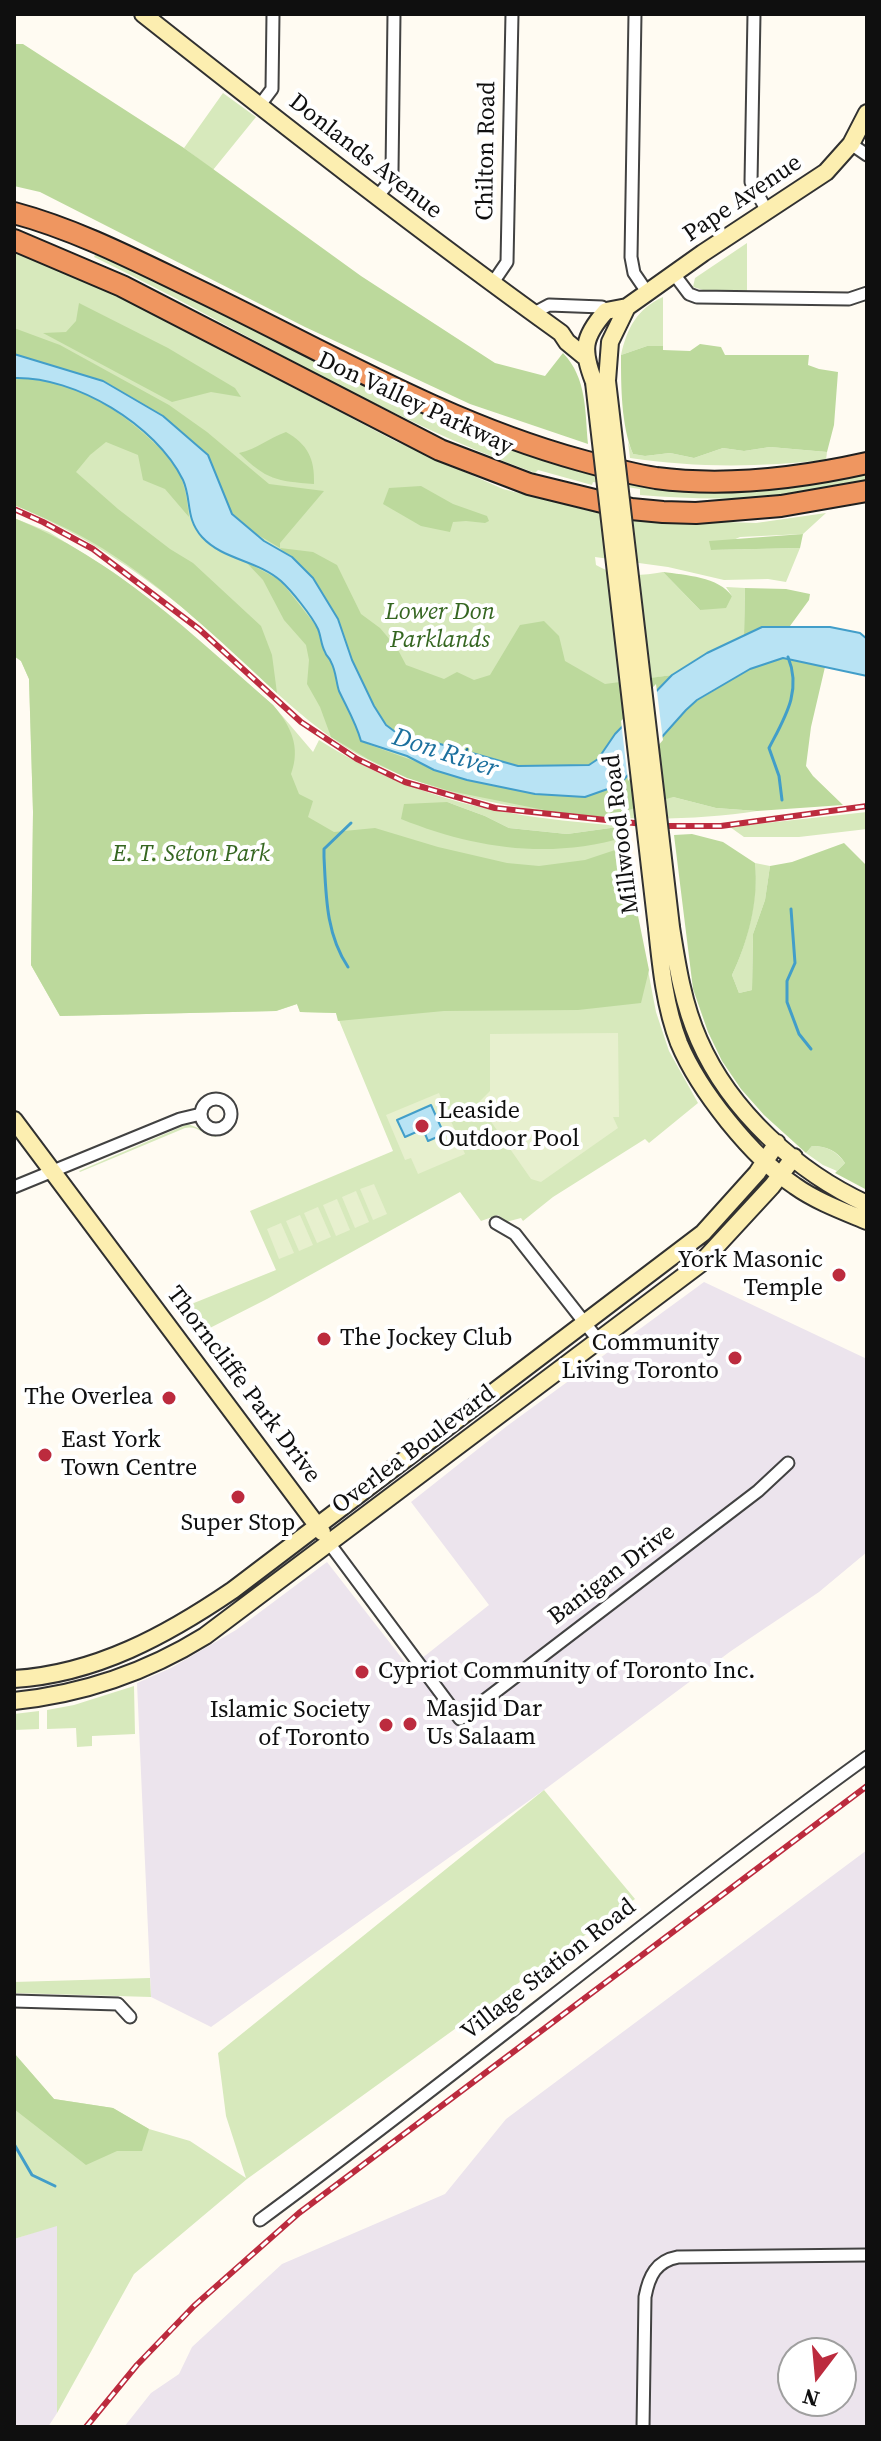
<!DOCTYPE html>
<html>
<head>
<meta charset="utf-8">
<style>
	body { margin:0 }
	#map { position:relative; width:881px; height:2441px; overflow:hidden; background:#fffbf2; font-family:"Source Serif 4",serif }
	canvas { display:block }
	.frame { position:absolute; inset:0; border:16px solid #0f0f0f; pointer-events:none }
	.north { position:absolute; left:777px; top:2337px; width:80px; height:80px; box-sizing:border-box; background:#fff; border:2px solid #9f9f9f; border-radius:50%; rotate:196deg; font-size:22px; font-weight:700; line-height:32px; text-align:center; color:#0f0f0f }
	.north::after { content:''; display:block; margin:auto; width:28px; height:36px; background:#bc2b3e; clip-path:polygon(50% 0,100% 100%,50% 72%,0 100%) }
</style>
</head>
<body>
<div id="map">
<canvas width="881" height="2441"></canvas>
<div class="frame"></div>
<div class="north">N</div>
</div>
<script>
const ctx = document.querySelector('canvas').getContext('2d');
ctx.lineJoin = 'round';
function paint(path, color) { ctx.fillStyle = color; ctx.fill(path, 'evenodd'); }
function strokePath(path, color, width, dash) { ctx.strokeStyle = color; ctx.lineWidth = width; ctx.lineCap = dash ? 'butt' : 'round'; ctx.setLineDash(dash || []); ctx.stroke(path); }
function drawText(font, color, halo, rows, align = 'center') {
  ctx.font = font + ' "Source Serif 4",serif'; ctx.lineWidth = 8; ctx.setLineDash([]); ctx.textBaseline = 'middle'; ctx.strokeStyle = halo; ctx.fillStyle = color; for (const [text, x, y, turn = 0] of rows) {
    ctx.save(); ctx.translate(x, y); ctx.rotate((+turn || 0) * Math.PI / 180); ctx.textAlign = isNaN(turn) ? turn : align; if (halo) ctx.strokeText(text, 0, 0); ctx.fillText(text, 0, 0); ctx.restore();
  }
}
paint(new Path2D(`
	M704 1282 867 1359V1552L819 1592 731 1651 544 1790 211 2027 151 1997 137 1683 171 1668 236 1630 327 1562 408 1666 426 1655 489 1605 411 1502 507 1426Z
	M867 1850V2427H124L151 2393 179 2374 192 2347 282 2264 445 2194 506 2119ZM793 2353H841V2401H793Z
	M57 2225V2413L48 2427H14V2239Z`), '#ece4ed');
paint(new Path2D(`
	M223 93 256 117 213 170 184 148Z
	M747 243V291L703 290 693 287 695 278Z
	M14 251 127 300 395 441 503 489 590 511 638 519 756 523 826 513 803 534 740 537 711 550 800 548 786 582 768 579 724 580 668 567 595 557 596 565C618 578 639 576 663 572L700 610 732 596 726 587 745 588 744 635 698 658 672 675 610 684 673 797 716 808 757 811C632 831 434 813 329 736 274 696 228 643 174 601 124 561 73 530 14 505Z
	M96 253 611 477 867 473V480C793 501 715 501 640 495V489L593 482 592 485 538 470 535 473C381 418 241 328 94 257Z
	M663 297V346H647L621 355C627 328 637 309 663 297Z
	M628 442 633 454 645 456 670 453 694 458 723 448 744 451 770 447 827 452 826 460C760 467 696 468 630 458Z
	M14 518 49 532 113 572 152 601 273 705 313 752 319 740C418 803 511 818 625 826L567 834 509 828 485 816 447 802 504 829 562 837 623 840 656 1012 669 1051 698 1103 649 1143 645 1139 553 1197 523 1221 521 1218 506 1222 498 1215 481 1221 460 1192 267 1299 198 1334 179 1309 276 1270 250 1211 393 1151 336 1013 300 1012 297 1004 276 1011 60 1016 31 965 33 812 29 679 21 661 14 656Z
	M867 812V829L799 837H744L730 827Z
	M755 863 770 866 765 900 753 934 752 990 739 993 732 975C748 942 758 900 755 863Z
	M188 1124 216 1135V1137C204 1136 198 1125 185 1128L80 1172 79 1171Z
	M812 1146C827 1146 836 1151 845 1163L837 1171 823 1165 806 1153Z
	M134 1686 135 1734 92 1736V1746L77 1747 76 1728 47 1729V1710L74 1705Z
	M39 1711V1729L14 1730V1714Z
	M544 1790 635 1899 247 2179 134 2274 57 2413V2226L14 2239V2053L54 2099 113 2108 149 2129 190 2141 246 2178 226 2116 218 2053Z
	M150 1978 151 1997 14 1993V1982Z`), '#d7e9bc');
paint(new Path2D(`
	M14 44H23L184 148 361 276 495 363 545 376 563 353C587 378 585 411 588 444L470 404 305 327 40 192 14 186Z
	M79 303 168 348 235 388 241 397 211 392 172 402 43 333 66 332 76 321Z
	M14 328 60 345 169 405 207 432 269 484 324 491 280 543V548L313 552 337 565 361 614 380 628 397 648 406 665 444 679 457 672 474 680 490 675 520 625 544 621 559 636 565 661 605 684 672 675 615 734 598 759 589 765 518 766 394 731 386 725 374 706 352 660 338 619 328 605 280 548 248 529 232 514 208 455 163 416 104 381 14 354Z
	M700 344 721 347 725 355H809L808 365 819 369 838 372 834 425 827 452 770 447 744 451 723 448 694 458 670 453 645 456 633 454C621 425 621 386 621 355L647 346H663V350L690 351Z
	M14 378C66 376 116 406 152 441 159 448 169 455 174 464 185 481 187 498 189 517L165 489 143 480 138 455 106 442 90 455 76 472 118 509 170 549 193 563 261 626 272 655 277 693C221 642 166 588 102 548 74 531 44 517 14 505Z
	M286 432C307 444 315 458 314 484 276 481 267 480 239 453 257 449 269 438 286 432Z
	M421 486 453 504 487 516 489 521 485 523 466 521 453 522 450 532 421 526 383 504 389 488Z
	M14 518C114 558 193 635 273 705 291 726 301 747 291 774L299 794 313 801 308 817 334 832 375 828 438 847 507 863 539 866 585 860 624 847 649 970 641 1003 578 1010 444 1011 338 1021 336 1013 300 1012 297 1004 276 1011 60 1016 31 965 33 812 29 679 21 661 14 656Z
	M803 534 800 548 711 550 709 541Z
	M246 562 280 580 317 627 324 652 332 663 339 691 355 721 361 741 370 745 467 780 535 794 585 797 619 785 686 710 698 700 750 669 783 658 825 667 811 727 806 766 813 776 843 805 757 811 716 808 673 797 625 811 618 818 559 813 450 791 407 778 368 759 331 737 320 707 307 684 309 660 306 645 284 620 263 580Z
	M663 572C685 575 719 577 732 596L726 608 700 610Z
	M745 588 786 589 810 594 809 600 790 626 762 627 744 635Z
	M447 802 485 816 509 828 567 834 625 826V837C549 860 473 848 401 819L404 804Z
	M692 834 723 842 755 863C759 900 748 942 732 975L739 993 752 990 753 934 765 900 770 866 792 862 844 843 867 866V1190L835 1173 845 1163C837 1151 827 1146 812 1146L806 1153 764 1115 741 1089 722 1061 708 1032 693 989 674 835Z
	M14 2053 54 2099 113 2108 149 2129 142 2151H117L86 2165 14 2109Z`), '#bcd99c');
paint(new Path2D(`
	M618 1033 619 1117H613L618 1128 541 1182 531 1179 478 1103 490 1091V1034Z
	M439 1093 465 1154 418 1174 411 1158 405 1160 386 1115Z
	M374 1184 387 1214 373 1220 360 1189Z
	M356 1191 369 1222 355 1228 342 1197Z
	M337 1199 350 1230 336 1236 323 1205Z
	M318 1207 331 1237 317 1243 304 1213Z
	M300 1215 313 1245 299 1251 286 1221Z
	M281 1223 294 1253 279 1259 267 1229Z`), '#e7f0ce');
const water = new Path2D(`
	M14 354 103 381 163 416 208 455 232 514 264 541 292 557 313 578 338 619 352 660 374 706 386 725 394 731 518 766 589 765 598 759 615 734 672 675 707 653 762 627H830L860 633 867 639V676L783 658 750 669 697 700 686 710 619 785 585 797 535 794 467 780 434 770 407 756 361 741C356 723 347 708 339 691 336 682 336 671 331 662 330 658 326 656 325 652 321 645 321 636 318 629 312 616 291 590 281 581 257 560 223 560 202 537 185 518 192 500 183 480 156 425 75 376 14 378Z
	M431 1105 444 1134 428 1141 423 1129 405 1137 397 1120Z`);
paint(water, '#b8e3f4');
strokePath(water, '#429ec9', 2);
paint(new Path2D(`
	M656 684 663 740 628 781 621 721Z`), '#fffbf2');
strokePath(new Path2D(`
	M782 800 779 776 769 748C785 717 802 691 788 657
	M791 909 795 963 787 981V1002L799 1034 811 1049
	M348 967C326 934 326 896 324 857V849L351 823
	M14 2144 32 2175 55 2186`), '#429ec9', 3);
const street = new Path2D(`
	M635 14 631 257 634 273 647 292
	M754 14 751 182 767 211
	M260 105 272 89 273 14
	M851 144 867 155
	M377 197 386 186 392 171 394 14
	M674 274 689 294 697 297 849 299 867 293
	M492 284 507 262 512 14
	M534 313 549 305 602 307 606 311
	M201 1114a15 15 0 1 1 30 0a15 15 0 1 1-30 0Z
	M14 1187 180 1119 201 1114
	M496 1223 515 1234 599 1341
	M329 1543 460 1719 758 1491 788 1463
	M14 2001 118 2004 130 2017
	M260 2220C465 2069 661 1906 867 1757
	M643 2427 645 2297C649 2276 656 2261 678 2257L867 2255`);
const secondary = new Path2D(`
	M143 14C281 123 419 231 561 333L567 342 584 356
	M607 381 610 342 627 307 703 253 826 172 851 144 867 113
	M594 382C582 350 582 338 606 311L627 307
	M671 927C677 965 683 1004 699 1040 730 1111 797 1172 867 1204
	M657 928C661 967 665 1007 679 1043 699 1091 752 1157 795 1186 816 1201 843 1211 867 1221
	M14 1120 322 1532
	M14 1679C96 1674 167 1635 233 1590L703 1233 757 1173 777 1143
	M14 1701C82 1694 147 1672 205 1636L700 1264 772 1186 794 1157`);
const highway = new Path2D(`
	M14 213C74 229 131 258 187 285 316 346 441 422 580 460 605 467 630 474 656 478 725 487 800 478 867 463
	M14 240 122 286 440 450 529 484 631 509 663 512 696 513 781 506 867 491`);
strokePath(street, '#424242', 15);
strokePath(secondary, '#313131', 20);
strokePath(highway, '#202020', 24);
strokePath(street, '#fff', 11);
strokePath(secondary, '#fceeb0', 16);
strokePath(highway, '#ef9660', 20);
const rail = new Path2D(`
	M14 509 43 522 93 549 199 629 301 722 357 759 405 782 495 808 662 826H721L867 806
	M86 2427 137 2365 194 2306 299 2213 867 1786`);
strokePath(rail, '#bc2b3e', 6);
strokePath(rail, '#fff', 3, [9]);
const secondaryBridge = new Path2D(`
	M607 381 671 927
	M594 382 657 928`);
strokePath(secondaryBridge, '#313131', 20, []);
strokePath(secondaryBridge, '#fceeb0', 16);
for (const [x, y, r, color] of [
	[422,1126,8,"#bc2b3e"],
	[839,1275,8,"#bc2b3e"],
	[324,1339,8,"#bc2b3e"],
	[735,1358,8,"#bc2b3e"],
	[169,1398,8,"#bc2b3e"],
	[45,1455,8,"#bc2b3e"],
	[238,1497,8,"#bc2b3e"],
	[362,1672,8,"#bc2b3e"],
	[410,1724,8,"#bc2b3e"],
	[386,1725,8,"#bc2b3e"]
]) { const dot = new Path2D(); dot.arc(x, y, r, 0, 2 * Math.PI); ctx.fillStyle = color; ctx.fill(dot); strokePath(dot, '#fff', 3); }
drawText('24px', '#0f0f0f', '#fff', [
	["Chilton Road",487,151,-89],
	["Donlands Avenue",365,157,38],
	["Pape Avenue",743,199,-34],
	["Don Valley Parkway",415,404,25],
	["Millwood Road",622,834,-97],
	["Thorncliffe Park Drive",243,1385,53],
	["Overlea Boulevard",414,1450,-37],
	["Banigan Drive",612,1575,-37],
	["Village Station Road",549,1970,-38]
]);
drawText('italic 24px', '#356621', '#fff', [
	["Lower Don",440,613],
	["Parklands",440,641],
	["E. T. Seton Park",191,855]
]);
drawText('24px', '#0f0f0f', '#fff', [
	["Leaside",438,1112],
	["Outdoor Pool",438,1140],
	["York Masonic",823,1261,"right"],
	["Temple",823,1289,"right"],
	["The Jockey Club",340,1339],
	["Community",719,1344,"right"],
	["Living Toronto",719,1372,"right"],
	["The Overlea",153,1398,"right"],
	["East York",61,1441],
	["Town Centre",61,1469],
	["Super Stop",238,1524,"center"],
	["Cypriot Community of Toronto Inc.",378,1672],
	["Masjid Dar",426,1710],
	["Us Salaam",426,1738],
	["Islamic Society",370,1711,"right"],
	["of Toronto",370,1739,"right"]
], 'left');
drawText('italic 26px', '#1c709e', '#fff', [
	["Don River",445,754,18]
]);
</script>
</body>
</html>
